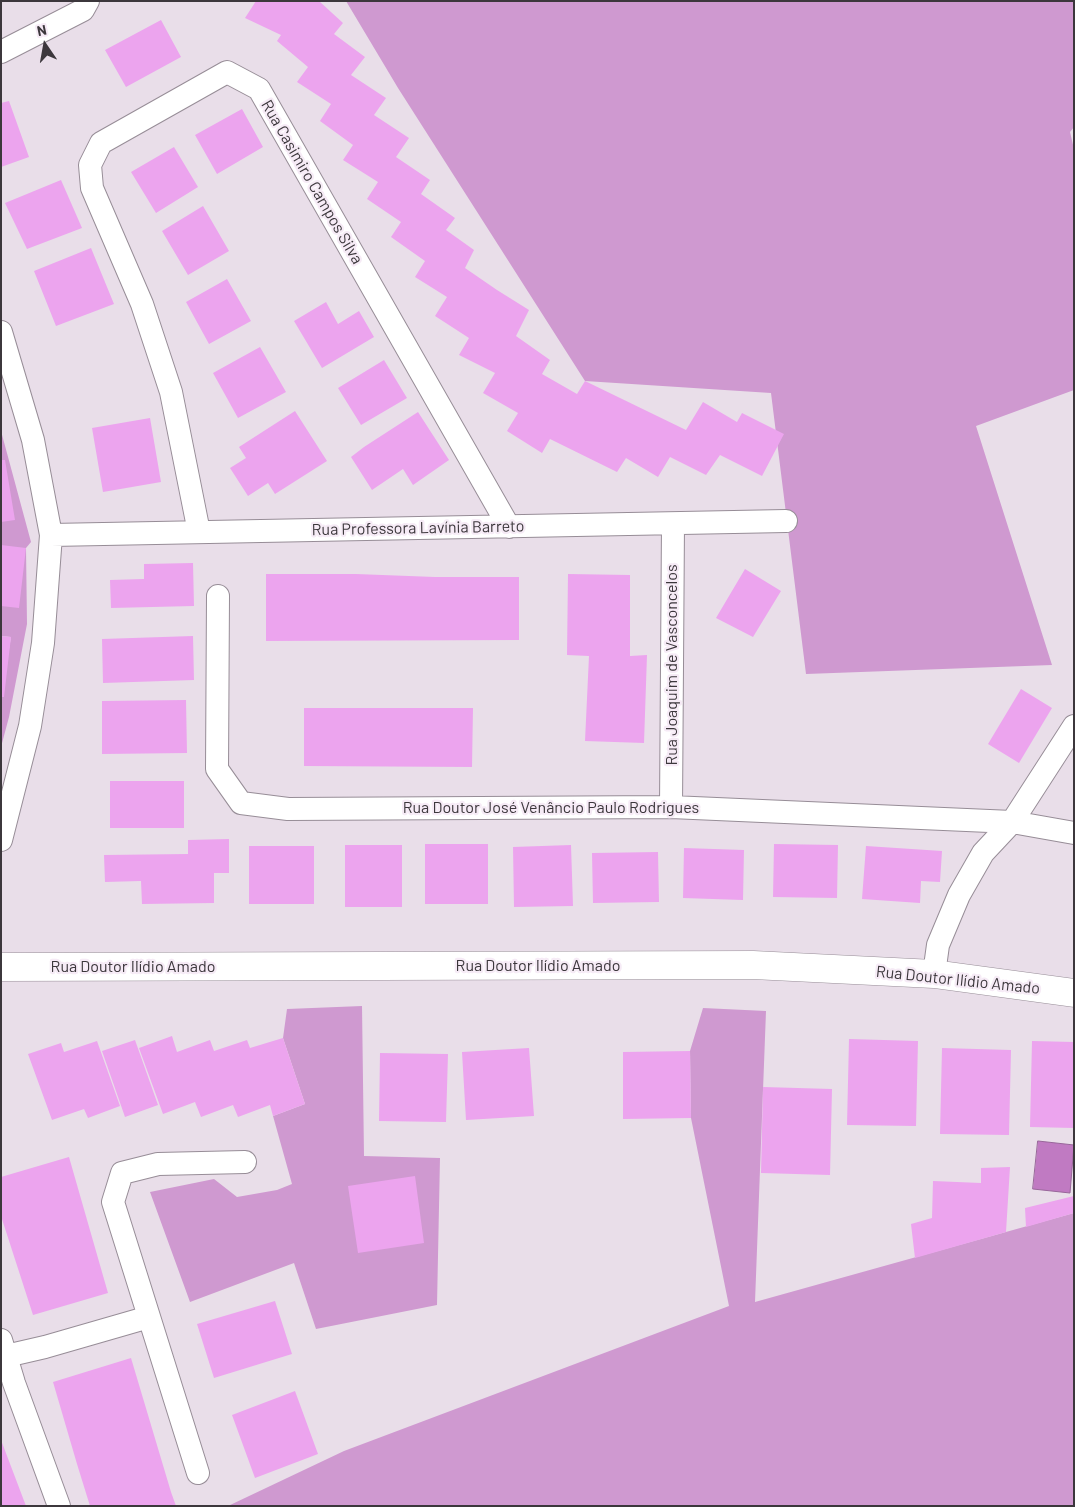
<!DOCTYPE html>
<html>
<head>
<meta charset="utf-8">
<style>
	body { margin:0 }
	#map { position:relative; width:1075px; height:1507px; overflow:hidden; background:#e9dee9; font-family:Barlow,sans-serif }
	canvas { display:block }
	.frame { position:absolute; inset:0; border:2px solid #3c373c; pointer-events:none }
	.north { position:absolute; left:20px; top:20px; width:50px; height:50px; -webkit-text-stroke:4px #f6ebf6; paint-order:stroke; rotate:348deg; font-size:14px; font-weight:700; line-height:20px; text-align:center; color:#3c373c }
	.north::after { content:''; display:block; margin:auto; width:18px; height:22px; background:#3c373c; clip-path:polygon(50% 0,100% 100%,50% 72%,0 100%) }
</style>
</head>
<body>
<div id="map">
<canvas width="1075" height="1507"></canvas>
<div class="frame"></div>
<div class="north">N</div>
</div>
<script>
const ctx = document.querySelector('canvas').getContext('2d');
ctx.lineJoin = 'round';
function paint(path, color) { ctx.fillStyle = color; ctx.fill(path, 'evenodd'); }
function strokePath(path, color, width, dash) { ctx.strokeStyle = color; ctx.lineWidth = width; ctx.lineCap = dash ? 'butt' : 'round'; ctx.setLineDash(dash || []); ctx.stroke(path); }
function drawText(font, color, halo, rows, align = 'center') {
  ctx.font = font + ' Barlow,sans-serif'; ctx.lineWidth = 4.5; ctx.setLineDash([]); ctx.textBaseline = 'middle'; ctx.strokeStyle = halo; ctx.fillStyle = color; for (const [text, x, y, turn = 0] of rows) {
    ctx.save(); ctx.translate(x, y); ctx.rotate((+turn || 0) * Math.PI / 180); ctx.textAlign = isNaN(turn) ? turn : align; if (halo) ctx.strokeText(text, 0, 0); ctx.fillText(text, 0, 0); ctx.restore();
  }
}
paint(new Path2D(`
	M346 1H1074V127L1070 132 1074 149V390L976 426 1052 665 806 674 771 393 585 381 398 88Z
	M1 431 31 542 26 548 27 624 9 717 1 747V697L11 637 1 636V522L5 460H1Z
	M362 1006 364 1156 440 1158 437 1305 316 1329 294 1263 190 1302 150 1192 214 1179 237 1197 277 1190 292 1184 273 1116 305 1104 283 1038 287 1009Z
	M703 1008 766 1011 755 1302 1074 1213V1506H228L344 1451 729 1306 691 1118 690 1051Z`), '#cf99d0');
const water = new Path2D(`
	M1038 1141 1074 1145 1070 1193 1033 1189Z`);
paint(water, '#c07ac2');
strokePath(water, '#98669a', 1);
paint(new Path2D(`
	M256 1H319L343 23 334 34 365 57 351 75 386 98 374 115 409 138 396 157 430 180 421 194 455 218 446 230 474 250 465 268 497 290 529 310 516 336 550 360 542 374 577 394 585 381 686 430 703 402 737 422 742 413 784 434 762 476 720 455 706 475 670 457 658 477 626 458 617 472 550 439 542 453 507 431 518 413 483 393 495 373 459 355 469 338 435 316 447 297 415 277 425 261 391 237 401 222 367 199 378 182 343 160 353 145 320 121 331 104 297 82 308 67 277 41 281 35 245 18Z
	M161 20 181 57 126 87 105 50Z
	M9 101 29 157 1 167V103Z
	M242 109 263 147 217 174 195 135Z
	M174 147 198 187 156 213 131 172Z
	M61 180 82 228 27 249 5 203Z
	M203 206 229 251 188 275 162 231Z
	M91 248 114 304 56 326 34 271Z
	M227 279 251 321 209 344 186 302Z
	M326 302 338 324 359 311 374 337 322 368 294 321Z
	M260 347 286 392 238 418 213 373Z
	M384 360 407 398 361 425 338 388Z
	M295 411 327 461 275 494 268 483 248 496 230 468 246 458 239 447Z
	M418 412 449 460 413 485 403 469 372 490 351 457 364 447Z
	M150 418 161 482 103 492 92 428Z
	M1 460H5L15 520 1 522Z
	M1 545 26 548 19 608 1 606Z
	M193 563 194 606 111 608 110 580 144 579V564Z
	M745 569 781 591 753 637 716 618Z
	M266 574H356L435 577H519V640L266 641Z
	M568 574 630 575V656L647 655 644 743 585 741 589 656 567 655Z
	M1 636 11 637 4 697H1Z
	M193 636 194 680 103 683 102 639Z
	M1021 689 1052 708 1019 763 988 744Z
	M186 700 187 753 102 754V701Z
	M304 708H473L472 767 304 766Z
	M110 781H184V828H110Z
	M229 839V873H214V903L142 904 141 881 105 882 104 855 188 854V840Z
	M425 844H488V904H425Z
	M774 844 838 845 837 898 773 897Z
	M345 845H402V907H345Z
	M571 845 573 906 514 907 513 847Z
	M249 846H314V904H249Z
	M866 846 942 851 940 882 921 881 920 903 862 899Z
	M684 848 744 850 743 900 683 898Z
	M658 852 659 902 593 903 592 853Z
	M172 1036 177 1052 210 1040 214 1051 247 1040 250 1048 283 1038 305 1104 273 1116 270 1105 238 1117 233 1105 201 1117 195 1102 163 1114 139 1048Z
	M849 1039 918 1041 916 1126 847 1125Z
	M135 1040 158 1105 125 1117 102 1051Z
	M97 1041 120 1106 88 1118 84 1109 52 1120 28 1054 61 1043 64 1052Z
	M1032 1041 1074 1042V1128L1030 1127Z
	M529 1048 534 1116 466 1120 462 1052Z
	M942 1048 1011 1050 1009 1135 940 1134Z
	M690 1051 691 1118 623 1119V1052Z
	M380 1053 448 1054 446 1122 379 1121Z
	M763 1087 832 1089 830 1175 761 1173Z
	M69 1157 108 1293 33 1315 1 1216V1177Z
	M1010 1167 1006 1232 915 1258 911 1224 932 1218 933 1181 981 1183V1168Z
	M415 1176 424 1243 358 1253 348 1186Z
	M1074 1196V1213L1026 1227 1025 1208Z
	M275 1301 292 1354 214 1378 197 1324Z
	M131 1358 171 1492 176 1506H90L77 1464 53 1382Z
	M295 1391 318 1454 255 1478 232 1415Z
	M1 1440 26 1506H1Z`), '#eca4ee');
const minor = new Path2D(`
	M1 52 83 10 88 1
	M1 332 33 440 51 535 43 643 30 726 1 840
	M199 532 171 392 142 304 92 188 90 165 101 143 227 72 259 89 509 527
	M51 535 786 521
	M218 596 217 769 241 803 288 809 671 807 1012 822 1074 833
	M671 807 673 524
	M934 974 938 945 959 895 983 853 1012 822 1074 726
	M1 1340 14 1383 59 1506
	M6 1356 45 1347 149 1317
	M198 1473 113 1202 122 1173 158 1164 245 1162`);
const tertiary = new Path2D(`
	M1 967 753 965 934 974 1074 993`);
strokePath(minor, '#978d97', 24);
strokePath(tertiary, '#978d97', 29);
strokePath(minor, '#fff', 22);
strokePath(tertiary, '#fff', 28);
drawText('16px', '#3c373c', '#f6ebf6', [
	["Rua Casimiro Campos Silva",312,182,60],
	["Rua Professora Lavínia Barreto",418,528,-1],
	["Rua Joaquim de Vasconcelos",672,665,-90],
	["Rua Doutor José Venâncio Paulo Rodrigues",551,808],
	["Rua Doutor Ilídio Amado",538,966],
	["Rua Doutor Ilídio Amado",133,967],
	["Rua Doutor Ilídio Amado",958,980,6]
]);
</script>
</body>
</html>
